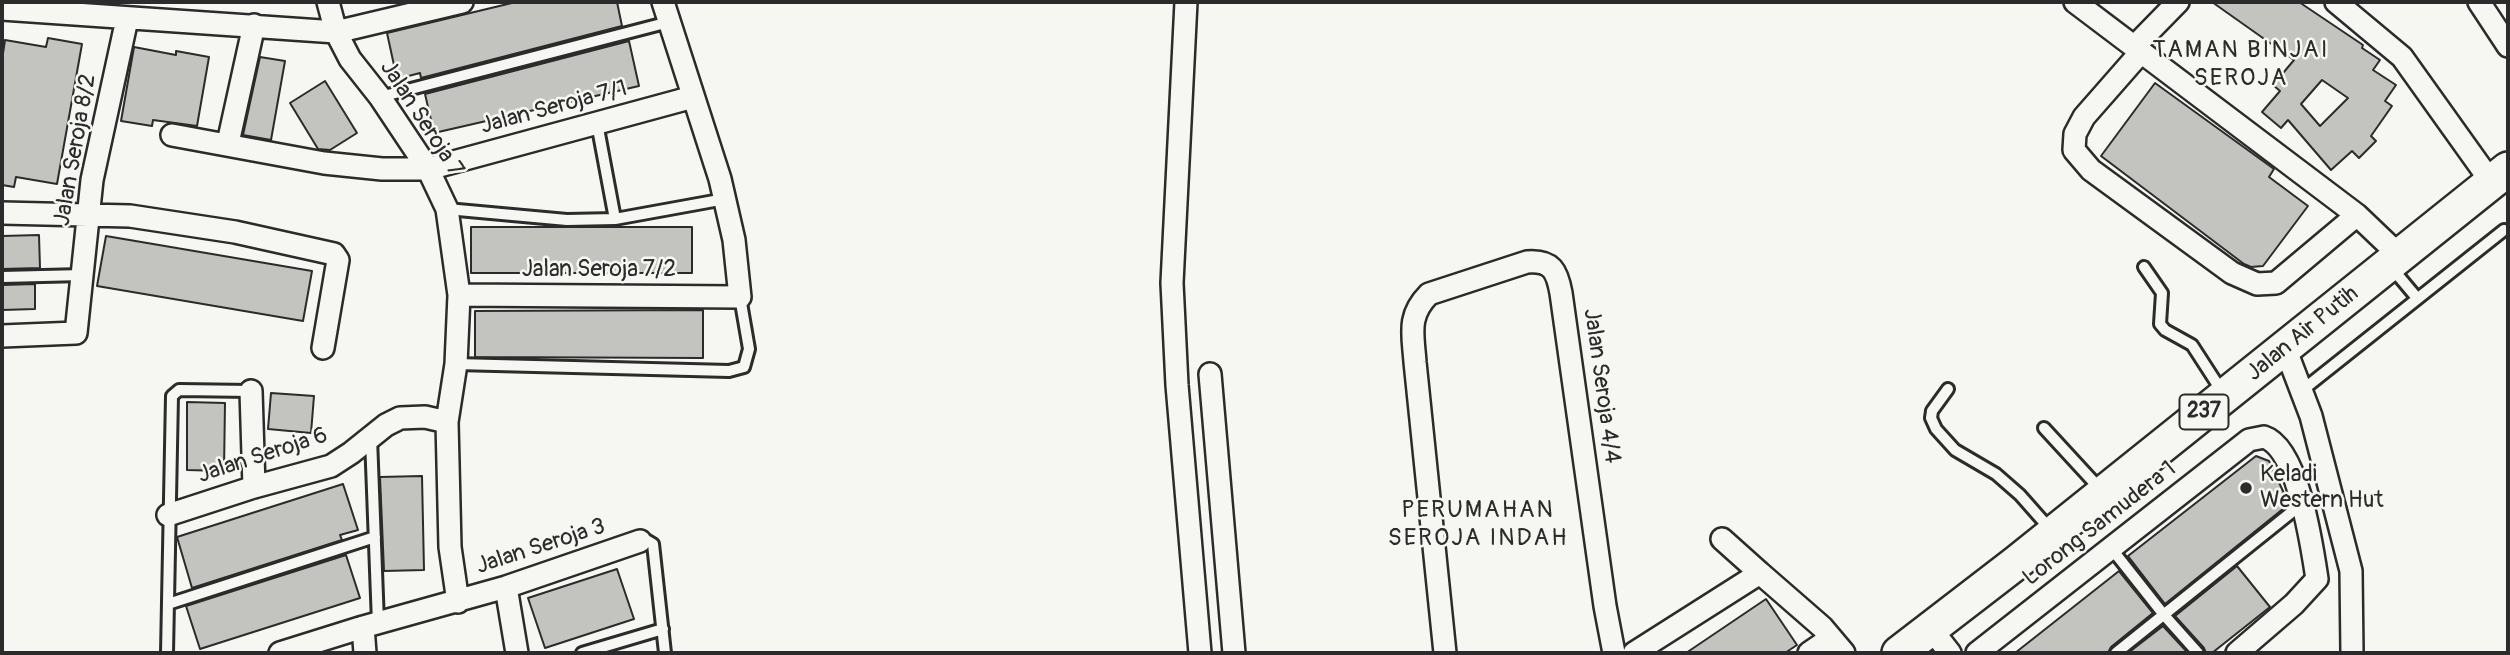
<!DOCTYPE html>
<html>
<head>
<meta charset="utf-8">
<style>
	body { margin:0 }
	#map { position:relative; width:2510px; height:655px; overflow:hidden; background:#f6f6f2; font-family:Pangolin,sans-serif }
	canvas { display:block }
	.frame { position:absolute; inset:0; border:4px solid #2b2b2b; pointer-events:none }
</style>
</head>
<body>
<div id="map">
<canvas width="2510" height="655"></canvas>
<div class="frame"></div>
</div>
<script>
const ctx = document.querySelector('canvas').getContext('2d');
ctx.lineJoin = 'round';
function paint(path, color) { ctx.fillStyle = color; ctx.fill(path, 'evenodd'); }
function strokePath(path, color, width, dash) { ctx.strokeStyle = color; ctx.lineWidth = width; ctx.lineCap = dash ? 'butt' : 'round'; ctx.setLineDash(dash || []); ctx.stroke(path); }
function drawText(font, color, halo, rows, align = 'center') {
  ctx.font = font + ' Pangolin,sans-serif'; ctx.lineWidth = 5; ctx.setLineDash([]); ctx.textBaseline = 'middle'; ctx.strokeStyle = halo; ctx.fillStyle = color; for (const [text, x, y, turn = 0] of rows) {
    ctx.save(); ctx.translate(x, y); ctx.rotate((+turn || 0) * Math.PI / 180); ctx.textAlign = isNaN(turn) ? turn : align; if (halo) ctx.strokeText(text, 0, 0); ctx.fillText(text, 0, 0); ctx.restore();
  }
}
const building = new Path2D(`
	M516 2H617L622 26 421 78 420 73 397 79 387 33Z
	M2212 2H2299L2363 45 2362 48 2380 60 2373 70 2396 85 2385 101 2392 106 2371 136 2376 141 2359 158 2352 151 2331 170 2288 120 2281 128 2262 112 2280 91 2273 85 2294 60ZM2322 80 2348 98 2320 126 2301 104Z
	M48 38 82 44 57 184 16 177 14 187 2 185V60L5 40 46 47Z
	M629 41 639 86 434 133 425 94Z
	M134 47 176 55V51L209 57 197 126 153 120 152 126 121 121Z
	M260 57 285 61 271 140 243 135Z
	M325 81 357 133 330 150 318 149 290 103Z
	M2155 83 2274 169 2269 177 2308 206 2263 266 2251 267 2244 264 2101 156Z
	M471 227H692V273H471Z
	M39 235 40 268 2 269V236Z
	M106 236 312 271 303 321 97 286Z
	M35 284V309L2 310V285Z
	M703 310V358L475 357V311Z
	M271 393 314 396 311 433 268 429Z
	M187 402 225 403 224 471 187 470Z
	M2256 456 2269 461 2289 504 2165 604 2128 556Z
	M422 476 424 570 384 571 380 477Z
	M343 484 358 530 340 535 342 540 192 588 177 537Z
	M346 555 360 598 200 649 186 606Z
	M2237 566 2270 607 2212 653H2206L2204 648 2175 616Z
	M617 569 634 619 545 648 528 598Z
	M2119 571 2153 613 2111 647 2108 653H2015Z
	M1766 599 1797 645 1785 653H1686Z
	M2163 626 2188 653H2128Z`);
paint(building, '#c3c3c0');
strokePath(building, '#2b2b2b', 2);
const service = new Path2D(`
	M380 97 669 22
	M597 123 615 219
	M447 209 567 220 615 219 725 199
	M2144 267 2162 293 2160 324 2165 330 2192 345 2223 393
	M2391 267 2417 298
	M2 277 83 275
	M456 364 729 371 744 367 749 349 740 297
	M1948 389 1932 411 1931 418 1936 429 1955 450 1996 474 2020 495 2050 529
	M2300 392 2504 230
	M2044 428 2101 490
	M371 438 378 623
	M640 541H648L653 544 665 653
	M2111 548 2164 615 2198 653
	M168 604 375 537
	M167 653 172 396 179 390 251 391
	M582 653 663 629
	M2116 653 2303 503`);
const minor = new Path2D(`
	M328 2 336 32 350 59 380 97 428 169 447 209 459 295 456 364 447 422 450 547 458 602
	M1186 2 1172 283 1177 385 1200 653
	M2075 2 2357 215 2400 256
	M2336 2 2402 57 2492 183
	M2479 2 2508 46
	M2 9 336 32 462 2
	M2134 47 2178 2
	M2141 52 2084 117 2075 134 2074 150 2091 170 2232 273 2257 284 2276 283 2357 215
	M172 135 324 163 382 169H428L693 97
	M228 143 254 25
	M2 213 130 216 235 232 334 254 338 260 323 348
	M459 295 740 297 734 240 720 179 663 2
	M2 336 76 333 92 180 127 19
	M2285 348 2311 416 2351 571 2352 653
	M1210 374 1234 653
	M251 391 254 487
	M168 515 254 487 331 466 351 453 386 425 400 418 425 417 447 422
	M1722 539 1760 573
	M506 587 517 653
	M363 627 365 653
	M1932 630 1950 653
	M280 653 363 627 506 587 640 541
	M1445 653 1415 362C1413 334 1407 316 1429 294L1527 262C1552 260 1557 271 1561 293L1605 606 1614 653
	M1634 653 1760 573 1822 627 1844 653
	M1809 653 1831 638
	M1977 653 2249 440 2264 437C2298 448 2312 546 2317 579L2294 604 2237 653`);
const primary = new Path2D(`
	M1899 653 2016 563 2508 169`);
strokePath(service, '#2b2b2b', 16);
strokePath(minor, '#2b2b2b', 26);
strokePath(primary, '#2b2b2b', 38);
strokePath(service, '#f6f6f2', 10);
strokePath(minor, '#f6f6f2', 21);
strokePath(primary, '#f6f6f2', 33);
for (const [x, y, r, color] of [
	[2246,488,7,"#2b2b2b"]
]) { const dot = new Path2D(); dot.arc(x, y, r, 0, 2 * Math.PI); ctx.fillStyle = color; ctx.fill(dot); strokePath(dot, '#f6f6f2', 2.5); }
for (const [x, y, w] of [
	[2204,412,49]
]) { const box = new Path2D(); box.roundRect(x - w / 2, y - 17.5, w, 35, 5); ctx.fillStyle = '#f6f6f2'; ctx.fill(box); strokePath(box, '#2b2b2b', 2); }
drawText('bold 21px', '#2b2b2b', null, [
	["237",2204,412]
]);
drawText('23px', '#2b2b2b', '#f6f6f2', [
	["Jalan Seroja 7/1",554,108,-15],
	["Jalan Seroja 7",421,119,57],
	["Jalan Seroja 8/2",76,150,-80],
	["Jalan Seroja 7/2",599,270],
	["Jalan Air Putih",2303,334,-39],
	["Jalan Seroja 4/4",1601,386,82],
	["Jalan Seroja 6",263,456,-18],
	["Lorong Samudera 1",2100,524,-38],
	["Jalan Seroja 3",541,547,-18]
]);
drawText('23px', '#2b2b2b', '#f6f6f2', [
	["Keladi",2260,475],
	["Western Hut",2260,501]
], 'left');
ctx.letterSpacing = '2px';
drawText('24px', '#2b2b2b', '#f6f6f2', [
	["TAMAN BINJAI",2241,51],
	["SEROJA",2241,79],
	["PERUMAHAN",1478,511],
	["SEROJA INDAH",1478,539]
]);
ctx.letterSpacing = '0px';
</script>
</body>
</html>
